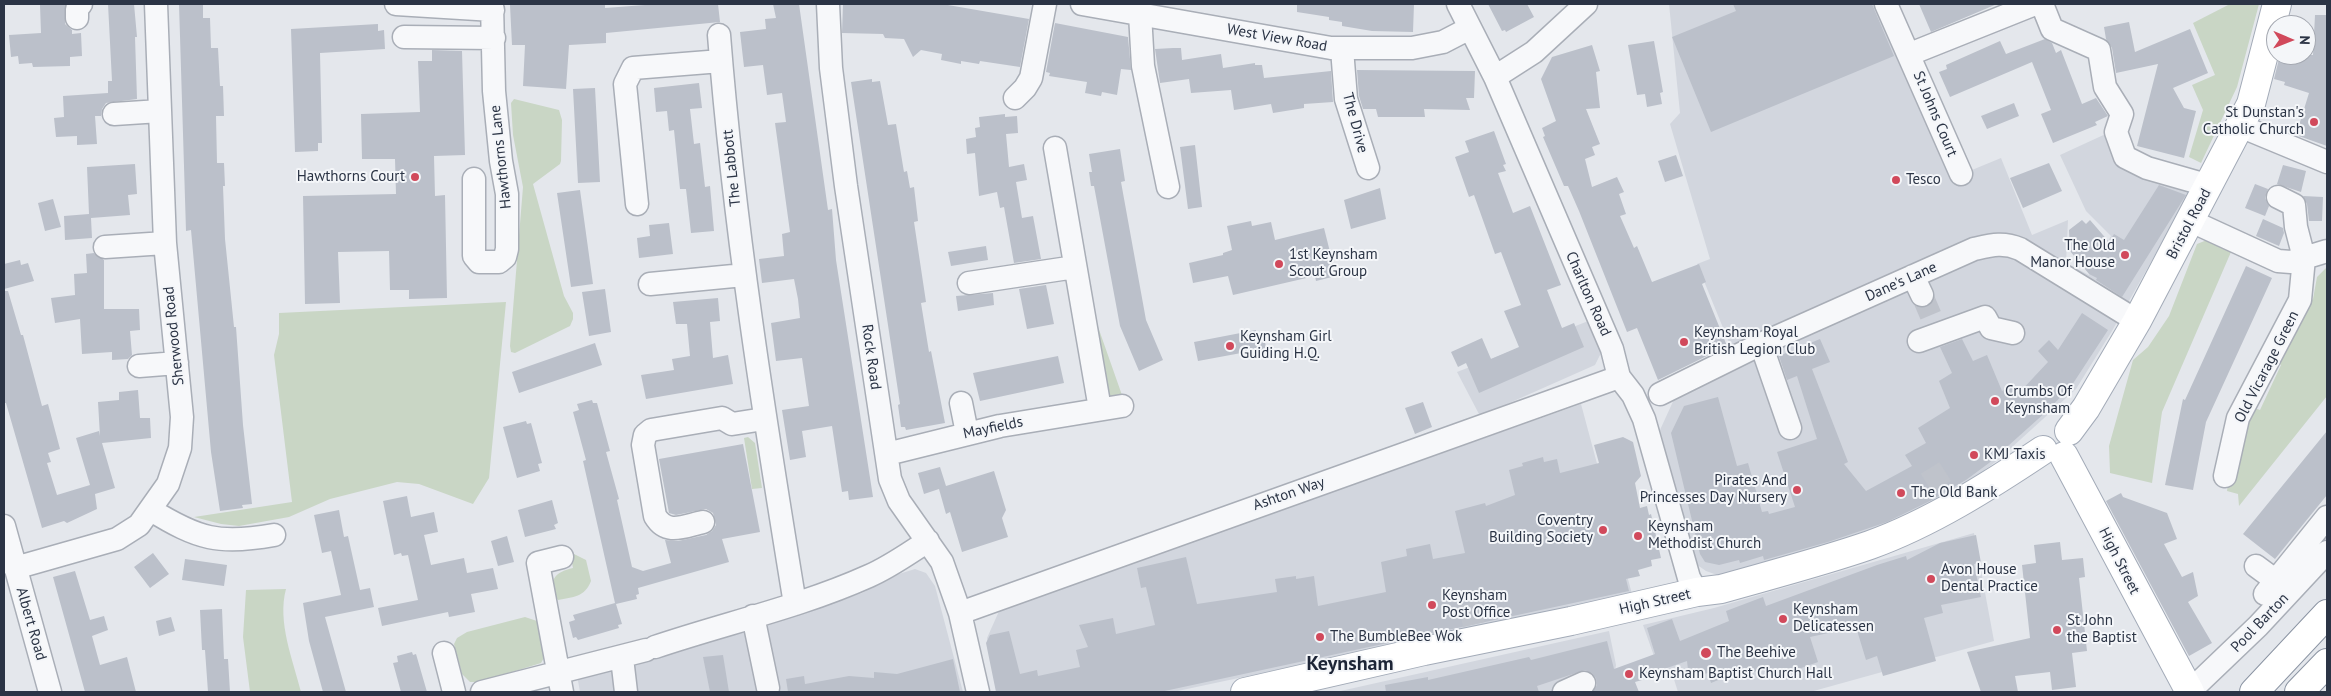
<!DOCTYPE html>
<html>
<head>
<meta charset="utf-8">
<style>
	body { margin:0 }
	#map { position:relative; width:2331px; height:696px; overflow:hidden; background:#e4e7ec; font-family:"PT Sans",sans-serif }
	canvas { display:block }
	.frame { position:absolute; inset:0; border:5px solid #2b3445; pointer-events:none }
	.north { position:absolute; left:2266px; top:15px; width:50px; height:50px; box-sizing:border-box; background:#f4f6f9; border:1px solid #a4a8b1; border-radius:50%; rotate:91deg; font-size:14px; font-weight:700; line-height:20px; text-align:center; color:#2b3445 }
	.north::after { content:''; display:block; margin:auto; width:18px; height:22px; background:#d1495b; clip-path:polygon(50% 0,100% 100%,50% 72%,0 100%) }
</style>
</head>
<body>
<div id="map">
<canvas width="2331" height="696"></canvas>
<div class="frame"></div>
<div class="north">N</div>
</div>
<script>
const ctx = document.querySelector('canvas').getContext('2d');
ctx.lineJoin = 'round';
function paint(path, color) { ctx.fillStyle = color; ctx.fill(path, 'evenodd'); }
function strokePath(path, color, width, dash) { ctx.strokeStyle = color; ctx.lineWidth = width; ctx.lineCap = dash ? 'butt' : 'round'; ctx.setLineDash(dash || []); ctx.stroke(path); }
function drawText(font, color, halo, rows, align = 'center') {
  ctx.font = font + ' "PT Sans",sans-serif'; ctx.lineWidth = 4; ctx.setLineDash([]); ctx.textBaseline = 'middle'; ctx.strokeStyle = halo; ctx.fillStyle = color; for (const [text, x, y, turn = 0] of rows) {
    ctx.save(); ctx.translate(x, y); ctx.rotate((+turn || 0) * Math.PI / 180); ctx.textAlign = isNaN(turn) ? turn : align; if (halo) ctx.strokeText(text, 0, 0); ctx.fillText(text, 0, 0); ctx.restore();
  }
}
paint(new Path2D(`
	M1669 4H1879L1955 177 2001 158 2032 235 2068 220 2066 263 2089 275 2111 236 2086 211 2060 155 2110 132 2121 163 2190 193 2112 331 2076 389 1999 459 1967 484 1942 499 1835 550 1720 576 1706 571 1693 562 1660 430 1676 395 1737 362 1697 264 1710 259 1670 124 1680 113Z
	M1591 320 1600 343 1601 353 1595 365 1480 416 1457 372Z
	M1581 404 1632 594 1173 692H997L987 638 1000 609Z
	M1974 533 1994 641 1810 692H1678L1671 670 1660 673 1643 625 1714 608Z
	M915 569 926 573 935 586 963 692H580L577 675 806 613 862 593 899 574Z
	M1609 631 1616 665 1613 682 1616 692H1336Z`), '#d2d6de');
paint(new Path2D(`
	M2230 4H2259L2237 87 2201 163 2189 157 2203 110 2192 85 2215 75 2193 23Z
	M514 99 559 110 562 120 561 161 560 164 533 184 564 296 573 313V319L570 326 515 353 511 352 510 346 523 187 513 135 511 103Z
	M2207 240 2234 245 2162 412 2152 483 2110 473 2109 446 2133 360 2148 347 2169 316 2197 244Z
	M2327 267V396L2239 506 2238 494 2227 491 2230 470 2252 407 2260 410 2281 365 2275 361 2306 304 2313 299 2317 277Z
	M506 302 489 478 473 504 419 484 397 482 330 499 289 517 239 526 221 524 194 517 292 502 274 355 279 334V313Z
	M1090 304 1123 398 1107 397Z
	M748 437 755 443 762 488 752 489 744 438Z
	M574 554 586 560 591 581C585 597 573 597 558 600 546 581 555 572 573 568L571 558Z
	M286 589C277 622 293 660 301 692H250L243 637 246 590Z
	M525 617 537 621 545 656 541 663 480 682H470L462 674 454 644 457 638 467 632Z`), '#c9d6c5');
paint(new Path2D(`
	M49 4H66L65 24 72 30V34L81 33 82 56 70 57V66L33 67 32 63 19 64 18 56 11 57 9 35 41 33 40 5Z
	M108 4H134L137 37H135L137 99 106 103 102 109 101 116H95L97 144 77 145V136L56 137 54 118 64 117 63 96 108 93V81H112Z
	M179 4H203V18H210L211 48H218L220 86H223L224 116H216L217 163H224L225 186H223L225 239 234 327H236L243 425 252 504 242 505 243 508 220 511 211 452 191 230 186 231Z
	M605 4V8L658 4H718L720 22 606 33V43L569 45 566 89 523 86 525 45H512L510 5Z
	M773 4H799L828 210 832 209 836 260 873 497 849 500 848 491 842 492 832 426 802 431 806 457 790 460 782 410 809 406 802 358 776 361 771 323 800 318 798 299 794 279 762 283 759 259 784 256 782 234 790 232 775 123 786 122 782 93 767 95 763 65 744 67 740 32 766 29 765 19 776 18Z
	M843 4H942L1029 19 1020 67 980 61 979 64 961 61V64L941 60 942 54 921 50 913 57 904 39 885 38 883 34 842 33Z
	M1297 4H1414L1413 32 1372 31 1342 26V22L1329 20V17L1297 12Z
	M1488 4H1527L1534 17 1506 32 1505 30 1502 31Z
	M1733 4H1872L1894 56 1711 132 1672 37 1736 11Z
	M1919 4H1997L1931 32Z
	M2315 15H2327V146L2296 135 2309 93 2284 85 2285 82 2274 79 2280 55H2313Z
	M2129 22 2135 52 2190 29 2208 73 2173 88 2184 108 2196 111 2184 158 2137 146 2158 64 2116 73 2112 48 2106 39 2104 27Z
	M1055 23 1128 37 1131 70 1121 69 1117 95 1102 92 1101 96 1085 93 1087 82 1049 76 1050 73 1046 72Z
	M378 24V31L384 30 385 49 320 53 322 143H318V151L295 152 291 29Z
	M2045 39 2052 43 2056 53 2061 50 2082 104 2096 98 2108 116 2095 122 2097 125 2053 143 2041 114 2051 110 2032 62 1950 97 1939 72 1947 69 1946 65 2000 41 2006 54Z
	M1654 41 1663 92 1660 93 1662 104 1647 107 1645 94 1637 95 1628 45Z
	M1592 45 1600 71 1596 72 1600 108 1586 109 1600 144 1592 147 1595 155 1585 159 1592 187 1617 177 1624 192 1619 194 1626 214 1620 216 1634 248 1637 246 1652 282 1699 264 1706 282 1702 284 1727 346 1658 380 1637 328 1627 332 1579 211 1568 186H1564L1543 137 1545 136 1542 128 1556 121 1541 79 1552 57Z
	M1173 48H1181L1182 60 1221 54 1223 68 1255 63V65H1262L1264 78 1331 71 1333 102 1304 104V108L1273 113 1271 104 1234 110 1231 90 1191 93 1189 79 1160 83 1155 49Z
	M432 50 462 51 465 155 434 156 435 196 445 195 447 298 409 299V290H390L389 251 338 252 340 303 305 304 303 196 396 194 395 159H362L361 114 420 112 418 61H432Z
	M1357 70 1475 71 1474 98H1466L1470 110 1424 109 1425 117H1378L1376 109H1363L1359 96Z
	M872 79V82L880 81 888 125 896 124 904 172 907 171 910 188 914 187 918 221 914 222 926 302 921 303 929 352 931 351 945 423 906 430 905 427H901L898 405 900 404 851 82Z
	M699 83 702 108 690 109 694 144 700 143 705 187 710 186 714 231 691 233 686 189H680L674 130 669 131 667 111 656 112 654 88Z
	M595 88 600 182 578 183 573 89Z
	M2014 103 2019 116 1987 129 1981 116Z
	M1005 114V117L1017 116 1018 133 1006 134 1009 167 1024 164 1027 180 1016 182 1022 218 1033 216 1041 259 1014 263 1004 207 1000 208 997 192 979 196 975 153 967 154 966 139 976 137 975 128 980 127 979 117Z
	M1494 131 1506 164 1503 165 1506 171 1498 173 1513 213 1530 206 1561 285 1547 290 1562 328 1574 323 1584 347 1479 393 1466 363 1458 367 1451 352 1482 338 1491 359 1519 347 1504 311 1521 305 1501 252 1495 254 1474 195 1469 197 1455 157 1469 152 1465 141Z
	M1195 145 1202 207 1188 209 1180 147Z
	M1120 149 1125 181 1121 182 1146 320 1163 360 1139 371 1120 326 1094 186H1091L1089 172H1092L1089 154Z
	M1676 155 1683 176 1665 182 1658 161Z
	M2049 163 2062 191 2023 208 2010 178Z
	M135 164 137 194 128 195 130 215 91 218 92 238 65 240 64 216 89 214 87 167Z
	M2283 165 2306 171 2301 192 2277 184Z
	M2255 184 2268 189 2265 198 2269 206 2265 216 2245 208Z
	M2159 185 2186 195 2122 297 2096 280 2097 278 2089 274 2070 251 2069 230 2082 220 2086 224 2090 220 2109 242 2114 234 2124 240Z
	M1380 188 1386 219 1351 229 1344 200Z
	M580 190 593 284 571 287 557 193Z
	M2303 196 2323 197 2322 221H2309L2307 204Z
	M53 199 61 227 45 231 38 203Z
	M2263 219 2283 228 2284 233 2279 246 2256 236Z
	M1251 221 1252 226 1271 222 1275 240 1324 228 1336 276 1316 281 1315 276 1233 295 1228 276 1193 283 1189 263 1223 255V253L1232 250 1227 226Z
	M669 223 673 254 639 258 637 238 650 236 649 225Z
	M986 246 988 260 951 266 948 252Z
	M94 253 104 260V309H139L140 330 130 331 132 355 128 359 112 360V352L82 354 80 319 55 323 51 298 75 295 74 274 87 273 86 254Z
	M20 260 21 265 28 263 34 281 4 289V264Z
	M2246 266 2272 278 2206 422 2193 490 2165 485 2183 399 2185 400Z
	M1046 285 1054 324 1027 329 1019 289Z
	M605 289 611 332 589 336 582 292Z
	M4 291H8L21 335H23L42 406 48 404 60 449 48 453 51 462 47 463 57 495 90 485 76 438 99 431 100 436 98 402 119 400V392L138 390 140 418H150L151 438 102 443 115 488 95 494 97 509 67 523 64 521 42 528 6 403H4Z
	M993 293 994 305 958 311 956 296Z
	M718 298 720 321 710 322 713 358 728 355 733 384 646 399 641 375 674 370 672 359 690 356 687 324H676L673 302Z
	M2082 313 2108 330 2072 385 2047 411 1989 463 1966 480 1930 501 1887 522 1828 542 1764 560 1763 556 1740 563 1739 560 1719 565 1705 562 1700 554 1671 433 1684 406 1718 397 1737 466 1748 463 1762 512 1768 511 1769 514 1795 507 1777 452 1817 439 1797 376 1787 380 1779 356 1820 339 1830 362 1812 369 1848 462 1844 464 1866 491 1912 466 1905 455 1926 443 1918 428 1950 408 1939 381 1952 373 1940 347 1962 339 1973 361 1987 355 2002 391 2012 384 2019 393 2048 362 2038 351 2049 340 2058 350Z
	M1256 330V334L1263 332 1267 352 1253 355 1252 351 1198 361 1194 342Z
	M595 343 602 365 519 393 512 372Z
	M1058 356 1064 383 980 401 973 373Z
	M592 400 593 403H597L610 451 606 452 619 499 617 500 632 567 643 571 671 563 665 540 678 541 706 535 712 531 716 525 713 513 706 509 676 515 669 513 659 459 743 444 760 532 722 539 729 562 638 588 639 594 636 595 637 599 616 604 622 624 618 625 619 628 578 640 576 637 573 638 569 622 575 620 573 615 615 603 583 461 586 460 573 412 579 410 577 404Z
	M1423 402 1432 427 1415 434 1405 408Z
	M526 421 527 424 531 423 542 463 538 464 540 471 517 478 503 427Z
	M2327 431V495L2275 559 2243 534Z
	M1623 437 1633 442 1641 476 1635 483 1640 508 1647 506 1649 515 1651 514 1661 558 1651 560 1652 566 1638 570 1640 576 1626 579 1629 591 1160 692H996L986 643 990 635 1009 631 1020 674 1037 670 1038 676 1080 667 1076 650 1088 647 1079 625 1113 618 1116 634 1155 625 1146 587 1141 588 1137 568 1186 557 1197 604 1277 592 1275 579 1296 576V579L1314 576 1318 606 1386 592 1381 562 1407 556 1406 549 1430 544 1433 559 1465 553 1455 511 1485 503 1486 506 1515 495 1509 470 1523 466 1522 463 1543 457 1544 462 1557 459 1560 473 1599 463 1594 445Z
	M940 467 946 486 994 471 1006 510 1002 518 1008 537 962 552 950 512 946 514 939 489 924 494 918 473Z
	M2121 493 2123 497 2167 513 2177 539 2164 544 2182 577 2193 572 2198 596 2188 602 2212 643 2189 656 2106 501Z
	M407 496 411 517 434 512 438 532 424 535 431 565 464 558 467 573 493 568 498 589 471 594 475 612 449 617 448 612 382 626 378 608 418 600 408 555 402 556 401 553 394 555 383 501Z
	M552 500 558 523 554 525 556 529 525 537 518 510Z
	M339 510 344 537 348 536 360 590 370 588 374 607 325 617 346 692H323L309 641 303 603 341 595 331 551 322 553 314 515Z
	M1976 535 1981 563 1974 564 1981 597 1941 605 1943 613 1924 618 1936 661 1883 676 1877 656 1866 660 1856 627 1810 637 1818 662 1768 680 1763 668 1752 673 1750 667 1711 683 1708 673 1689 678 1687 661 1641 677 1642 680 1635 682 1639 692H1593L1597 685 1596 678 1592 673 1585 670 1537 686 1539 692H1386L1385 685 1428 677V680L1529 657 1531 660 1607 641 1614 669 1655 654 1647 628 1672 619 1680 641 1729 621 1726 611 1763 597 1766 606 1877 565 1906 556 1907 560 1940 543Z
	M507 536 514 562 498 566 491 541Z
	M2060 542 2062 560 2083 558 2085 577 2079 578 2087 651 2072 653 2076 687 2052 690 2050 672 2015 676 2018 692H1981L1967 652 2030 638 2022 565 2036 563 2034 545Z
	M153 553 169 574 150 588 134 567Z
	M185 559 227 565 224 586 182 580Z
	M75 571 90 620 104 616 108 630 92 636 100 665 127 657 136 692H85L53 577Z
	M222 609 224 659H228L230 692H208L205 650H202L200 610Z
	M171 617 175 631 159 636 156 621Z
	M412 652 413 655 416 654 427 692H401L393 663 398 662 397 656Z
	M723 655 729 692H710L703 657Z
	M953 659 960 692H788L786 679 804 676 805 684 849 676 874 678V672L897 674Z`), '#bbc0ca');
strokePath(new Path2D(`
	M1922 295 1934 323
	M1930 468 1945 492
	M1469 603 1474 625`), '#bfc3cb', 22, [22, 11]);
const minor = new Path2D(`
	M396 4 493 10
	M828 4 831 68 846 186 890 479 899 501 942 562 960 613 978 692
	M1082 4 1331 48H1412L1443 42 1470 28
	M1458 4 1495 77 1612 349 1619 377 1633 395 1644 419 1689 578 1697 592
	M1886 4 1961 174
	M2042 4 2052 29 2099 50 2105 87 2122 114 2116 132 2125 157 2147 168 2210 186
	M1140 14 1143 66 1168 187
	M77 18V9L81 4
	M719 35C734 226 764 415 795 604
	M404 37 494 38
	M1342 49 1346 99 1368 168
	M1910 54 2035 4
	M1495 77 1534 52 1586 4
	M1015 98 1025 88 1031 78 1045 4
	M114 114 160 111
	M2240 126 2327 162
	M1055 148 1100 409
	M474 179V256L479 262H499L505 257 507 249V194L501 161 494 91 492 4
	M637 204 625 84 633 68 721 61
	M2191 221 2278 261 2291 262 2327 251
	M105 247 165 243
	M1913 276 1922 295
	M969 283 1075 267
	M650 284 744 275
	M1919 341 1985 317 1991 328 2013 333
	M1761 344 1790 428
	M139 366 177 363
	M1660 394 1761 344 1974 249C1992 245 2003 242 2020 249L2137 321
	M961 403 967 433
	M887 454 1000 426 1122 406
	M2225 476 2238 418 2300 300 2304 258 2296 227 2294 205 2278 197
	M151 510C198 539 219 545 274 535
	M703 522C684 526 667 536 655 516L643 445 645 435 651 430 722 418 732 424 764 419
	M4 526 50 692
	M2256 566 2275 580
	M15 568 117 539 139 525 168 484 180 448 182 417 165 243 156 4
	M2265 594 2327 517
	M960 613 1619 377
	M753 616 768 688
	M655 647C726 623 800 607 869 576 890 567 909 553 928 541
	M444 653 454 692
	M622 658 626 692
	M482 692 646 650
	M562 692 538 563 562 557
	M1564 692 1584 683
	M2189 692 2258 626 2327 552`);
const major = new Path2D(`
	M2069 431 2086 408 2137 321 2251 104 2277 4
	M2064 456 2190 692
	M1245 692 1424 651 1571 621 1697 592 1721 589C1770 575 1821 562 1870 545 1931 523 1989 486 2043 450`);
const highway = new Path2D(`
	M2254 692 2327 614
	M2299 692 2327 663`);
strokePath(minor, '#a9aeb7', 25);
strokePath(major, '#a3abb8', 30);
strokePath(highway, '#8b94a3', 30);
strokePath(minor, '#f7f8fa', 22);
strokePath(major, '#fff', 28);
strokePath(highway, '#fff', 28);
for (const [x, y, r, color] of [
	[2314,122,5,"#d1495b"],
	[415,177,5,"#d1495b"],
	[1896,180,5,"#d1495b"],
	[2125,255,5,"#d1495b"],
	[1279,264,5,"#d1495b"],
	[1684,342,5,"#d1495b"],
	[1230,346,5,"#d1495b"],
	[1995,401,5,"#d1495b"],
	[1974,455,5,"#d1495b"],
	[1797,490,5,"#d1495b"],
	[1901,493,5,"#d1495b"],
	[1603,530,5,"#d1495b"],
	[1638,536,5,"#d1495b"],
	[1931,579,5,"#d1495b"],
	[1432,605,5,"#d1495b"],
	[1783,619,5,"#d1495b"],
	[2057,630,5,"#d1495b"],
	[1320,637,5,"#d1495b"],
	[1706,653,6,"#d1495b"],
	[1629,674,5,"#d1495b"]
]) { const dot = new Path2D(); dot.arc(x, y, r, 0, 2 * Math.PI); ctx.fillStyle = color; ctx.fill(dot); strokePath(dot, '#f4f6f9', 2); }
drawText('15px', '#2b3445', '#f4f6f9', [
	["West View Road",1277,38,10],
	["St Johns Court",1935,114,67],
	["The Drive",1355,123,75],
	["Hawthorns Lane",501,157,-96],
	["The Labbott",732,168,-96],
	["Bristol Road",2189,224,-62],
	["Dane's Lane",1901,282,-24],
	["Charlton Road",1588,294,66],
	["Sherwood Road",174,336,-96],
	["Rock Road",871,357,82],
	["Old Vicarage Green",2267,367,-63],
	["Mayfields",993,428,-12],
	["Ashton Way",1289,494,-19],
	["High Street",2119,561,63],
	["High Street",1655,602,-13],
	["Pool Barton",2260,623,-46],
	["Albert Road",31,624,74]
]);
drawText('15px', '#2b3445', '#f4f6f9', [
	["St Dunstan's",2304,113,"right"],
	["Catholic Church",2304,130,"right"],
	["Hawthorns Court",405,177,"right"],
	["Tesco",1906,180],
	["The Old",2115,246,"right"],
	["Manor House",2115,263,"right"],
	["1st Keynsham",1289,255],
	["Scout Group",1289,272],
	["Keynsham Royal",1694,333],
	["British Legion Club",1694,350],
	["Keynsham Girl",1240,337],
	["Guiding H.Q.",1240,354],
	["Crumbs Of",2005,392],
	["Keynsham",2005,409],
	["KMJ Taxis",1984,455],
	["Pirates And",1787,481,"right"],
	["Princesses Day Nursery",1787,498,"right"],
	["The Old Bank",1911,493],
	["Coventry",1593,521,"right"],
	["Building Society",1593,538,"right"],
	["Keynsham",1648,527],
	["Methodist Church",1648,544],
	["Avon House",1941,570],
	["Dental Practice",1941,587],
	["Keynsham",1442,596],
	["Post Office",1442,613],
	["Keynsham",1793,610],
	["Delicatessen",1793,627],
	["St John",2067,621],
	["the Baptist",2067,638],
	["The BumbleBee Wok",1330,637],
	["The Beehive",1717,653],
	["Keynsham Baptist Church Hall",1639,674]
], 'left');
drawText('bold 20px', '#1d2536', '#f4f6f9', [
	["Keynsham",1350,664]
]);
</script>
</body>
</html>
